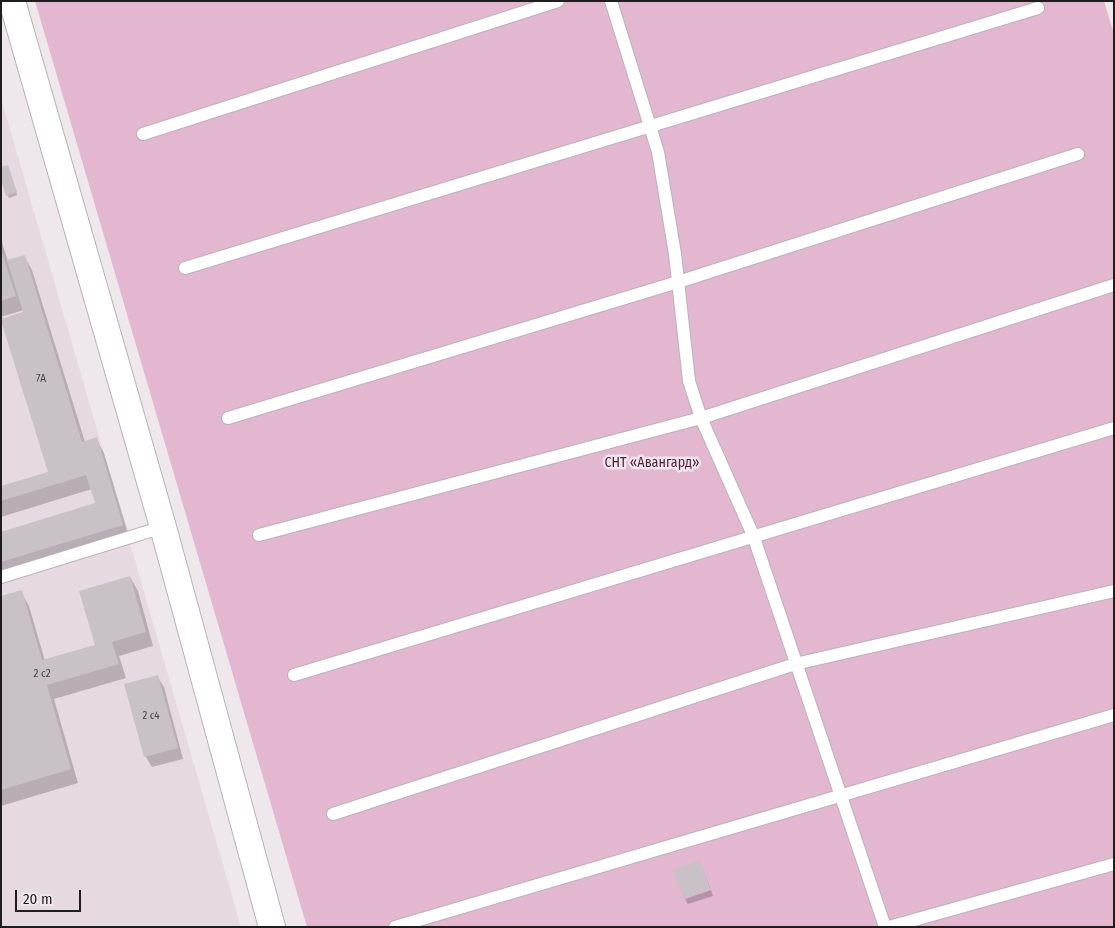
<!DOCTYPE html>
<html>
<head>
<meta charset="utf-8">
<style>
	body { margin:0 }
	#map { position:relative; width:1115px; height:928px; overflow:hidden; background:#eee7eb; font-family:"Fira Sans Condensed",sans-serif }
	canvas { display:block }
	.frame { position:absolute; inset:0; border:2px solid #201d1f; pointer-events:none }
	.scale { position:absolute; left:15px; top:890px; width:66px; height:22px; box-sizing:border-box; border:2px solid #201d1f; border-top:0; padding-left:6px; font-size:15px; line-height:18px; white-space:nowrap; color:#201d1f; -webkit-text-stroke:4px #eee7eb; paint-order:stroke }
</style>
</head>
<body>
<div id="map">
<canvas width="1115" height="928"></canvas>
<div class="frame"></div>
<div class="scale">20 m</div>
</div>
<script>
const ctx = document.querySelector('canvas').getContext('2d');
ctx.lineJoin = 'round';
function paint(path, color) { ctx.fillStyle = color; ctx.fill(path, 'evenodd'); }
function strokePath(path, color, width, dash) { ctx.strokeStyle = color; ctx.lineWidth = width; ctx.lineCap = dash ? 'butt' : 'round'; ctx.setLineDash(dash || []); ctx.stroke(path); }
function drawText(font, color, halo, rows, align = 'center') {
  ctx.font = font + ' "Fira Sans Condensed",sans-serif'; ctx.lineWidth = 5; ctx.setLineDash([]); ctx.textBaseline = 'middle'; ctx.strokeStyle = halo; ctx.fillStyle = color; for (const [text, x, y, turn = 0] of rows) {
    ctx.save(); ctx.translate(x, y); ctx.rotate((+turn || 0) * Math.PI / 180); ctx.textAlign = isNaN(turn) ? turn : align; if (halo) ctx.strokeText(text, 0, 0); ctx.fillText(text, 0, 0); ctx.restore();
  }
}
paint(new Path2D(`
	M1 98 241 927H1Z`), '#e7d9e1');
paint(new Path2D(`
	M35 1H1104L1114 34V927H307Z`), '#e3b7d0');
paint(new Path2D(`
	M9 169 17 195 9 198 7 195Z
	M1 239 8 261 24 256 32 270 85 442 96 439 104 453 130 539 1 578V533L96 504 92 489 1 517V488L49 473 25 313 24 310 1 317Z
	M130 577 138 591 153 646 119 656 126 678 54 699 78 783 1 806V598L21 592 29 606 45 661 97 646Z
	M157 676 164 687 183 759 152 767 146 757 126 685Z
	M700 862 710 888 684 896Z
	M711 890 713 896 688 904 685 899Z`), '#0003');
paint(new Path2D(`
	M8 165 17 192 6 196 1 180V167Z
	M1 250 16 296 1 301Z
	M25 255 82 442 97 437 123 525 1 562V532L95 503 86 475 1 501V486L48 472 1 321V319L23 312 7 260Z
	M130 576 146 632 112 642 119 664 47 685 71 769 1 790V596L22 590 42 660 95 645 79 591Z
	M158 675 178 748 144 757 124 684Z
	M700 860 710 889 683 898 673 869Z`), '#c8c1c5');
const service = new Path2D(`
	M611 1 658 152 675 254 689 381 701 418 753 535 885 927
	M143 134 558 1
	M185 268 1038 8
	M228 418 678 282 1078 154
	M259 535 701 418 1114 285
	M1 577 163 527
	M294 675 1114 428
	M333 814 795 664 1114 591
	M395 927 1114 715
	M889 927 1114 864`);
const minor = new Path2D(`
	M12 1 163 527 272 927`);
strokePath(service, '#b9b2b6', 14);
strokePath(minor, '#b9b2b6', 28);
strokePath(service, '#fff', 12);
strokePath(minor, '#fff', 26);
drawText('11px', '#4a4648', null, [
	["7А",41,379],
	["2 с2",42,674],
	["2 с4",151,716]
]);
drawText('14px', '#541c40', '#eee7eb', [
	["СНТ «Авангард»",652,463]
]);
</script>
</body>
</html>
